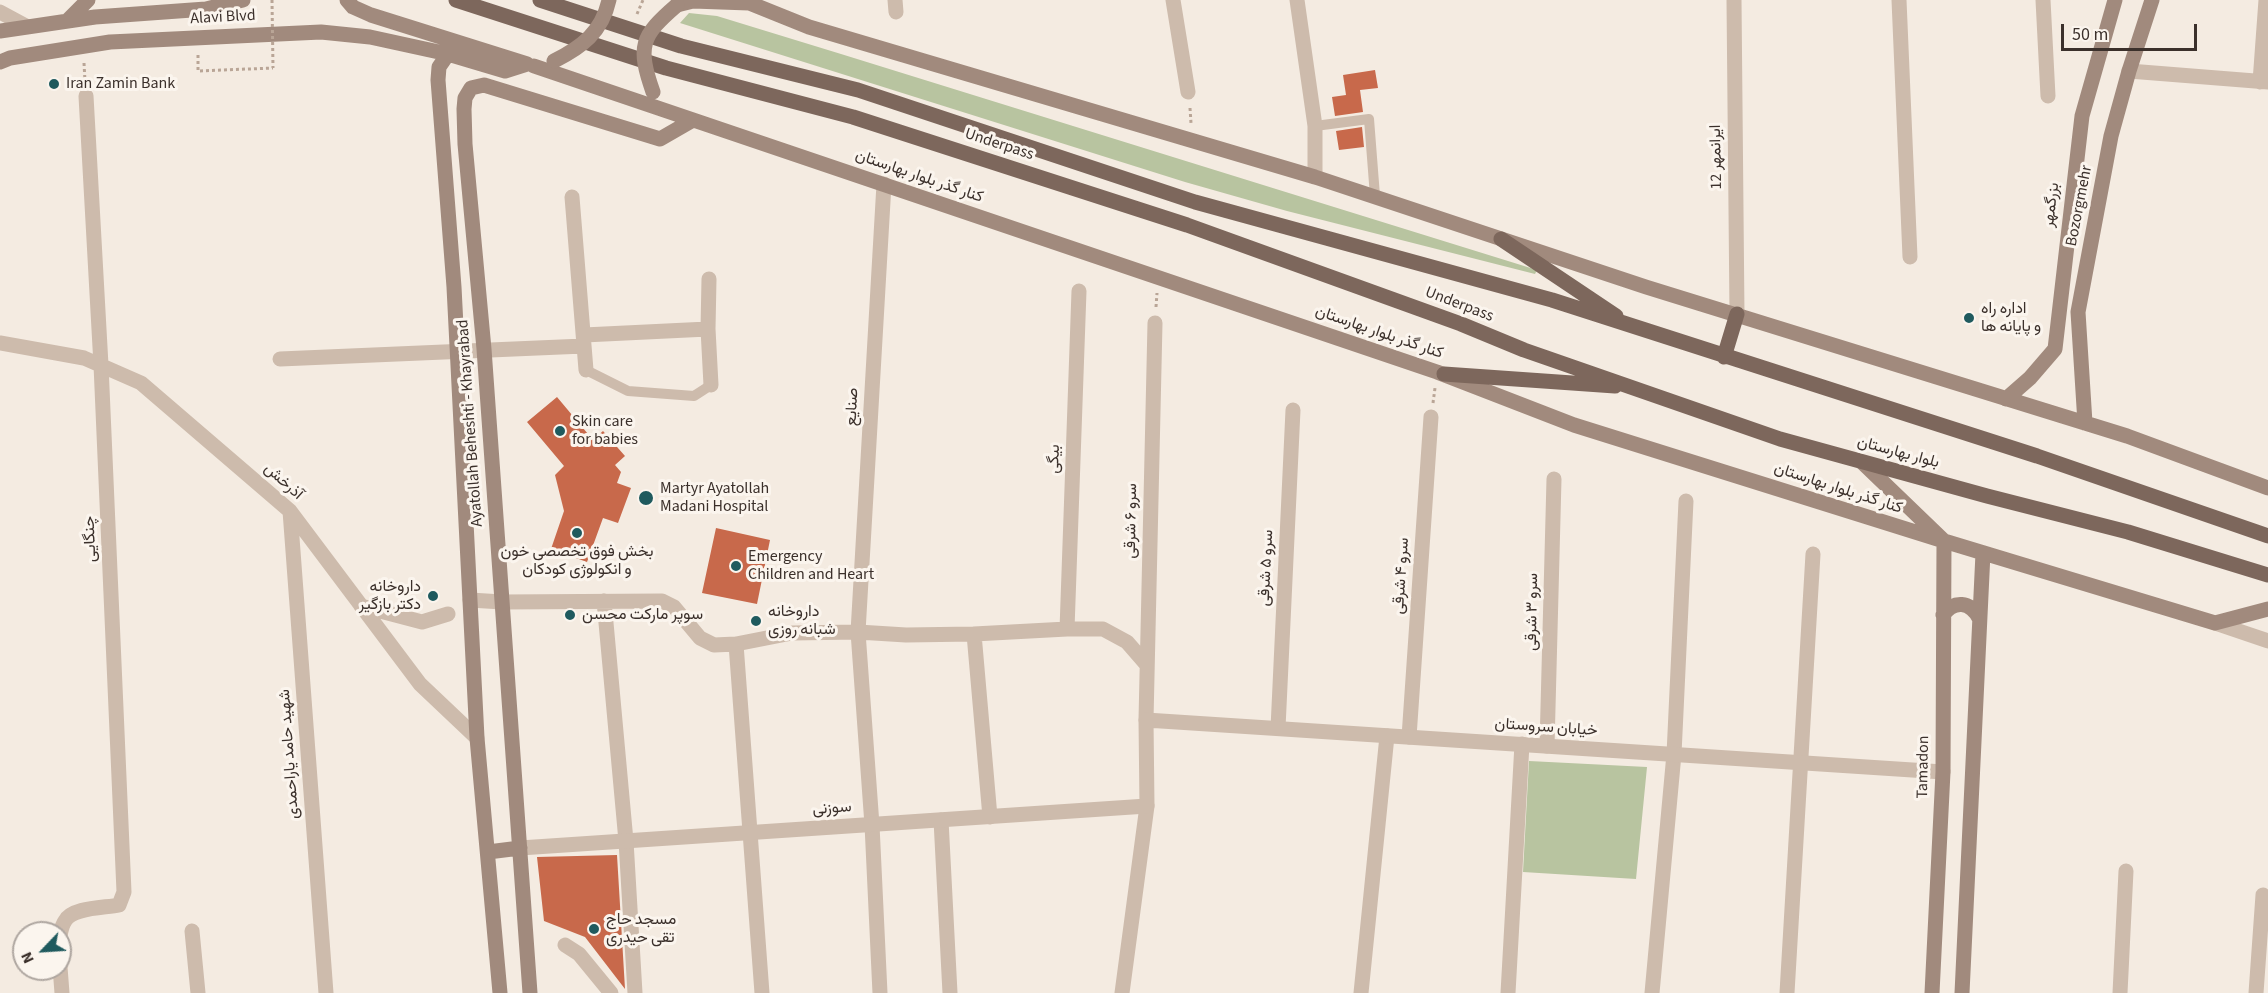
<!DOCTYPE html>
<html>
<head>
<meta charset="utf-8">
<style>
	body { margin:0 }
	#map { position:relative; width:2268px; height:993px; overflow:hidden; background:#f4ebe1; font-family:"Source Sans 3",sans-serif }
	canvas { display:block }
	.north { position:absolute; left:12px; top:921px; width:60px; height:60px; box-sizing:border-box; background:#fbf5ee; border:2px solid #aea6a0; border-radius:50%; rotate:245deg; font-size:16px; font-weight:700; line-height:24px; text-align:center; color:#3b302b }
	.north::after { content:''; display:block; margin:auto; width:21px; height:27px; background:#1f5a5e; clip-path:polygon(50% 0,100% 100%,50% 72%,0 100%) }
	.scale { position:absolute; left:2061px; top:24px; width:136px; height:27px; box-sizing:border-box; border:3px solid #3b302b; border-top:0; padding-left:8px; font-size:18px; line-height:21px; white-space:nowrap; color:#3b302b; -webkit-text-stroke:4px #fbf5ee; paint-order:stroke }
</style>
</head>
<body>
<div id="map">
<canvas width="2268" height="993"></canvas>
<div class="north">N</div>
<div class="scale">50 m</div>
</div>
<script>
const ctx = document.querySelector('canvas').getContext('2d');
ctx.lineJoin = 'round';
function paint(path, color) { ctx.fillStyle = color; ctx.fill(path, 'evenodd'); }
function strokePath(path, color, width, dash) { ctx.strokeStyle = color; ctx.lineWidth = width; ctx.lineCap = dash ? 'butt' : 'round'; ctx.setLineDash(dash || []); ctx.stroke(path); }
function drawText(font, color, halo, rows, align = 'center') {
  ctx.font = font + ' "Source Sans 3",Vazirmatn,sans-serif'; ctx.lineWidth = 6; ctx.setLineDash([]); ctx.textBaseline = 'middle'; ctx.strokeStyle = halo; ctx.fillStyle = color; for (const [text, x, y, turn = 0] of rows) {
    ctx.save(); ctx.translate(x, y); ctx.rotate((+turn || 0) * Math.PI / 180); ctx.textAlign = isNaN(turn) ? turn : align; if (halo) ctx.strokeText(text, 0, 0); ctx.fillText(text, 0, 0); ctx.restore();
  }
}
paint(new Path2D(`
	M689 13 717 16 841 54 1537 270 1535 274 1287 211 1185 182 680 23Z
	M1529 761 1647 767 1636 879 1523 872Z`), '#b8c4a0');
paint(new Path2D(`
	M1375 70 1378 88 1360 90 1363 112 1335 116 1332 97 1346 95 1343 75Z
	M1362 127 1364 147 1339 150 1336 131Z
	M557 397 593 440 603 431 625 456 615 465 621 472 617 483 631 488 618 523 603 518 587 562 551 549 564 511 555 475 564 466 527 422Z
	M716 528 770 540 757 604 702 593Z
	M617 855 625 989 585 937 544 921 537 857Z`), '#c8694b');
strokePath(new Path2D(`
	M637 14 643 0
	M198 55V71L273 68
	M84 63 85 81
	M1190 108 1191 123
	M1156 307 1157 293
	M1433 403 1435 388`), '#b9a596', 3, [3, 3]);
strokePath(new Path2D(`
	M1315 126 1369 119 1375 196
	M586 370 628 391 694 396 711 385`), '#cdbbac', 10);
strokePath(new Path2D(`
	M895 0 896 12
	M1173 0 1188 92
	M1297 0 1315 126V177
	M1734 0 1737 314
	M1899 0 1910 257
	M2043 0 2048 96
	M0 12 26 26
	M2129 71 2268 82
	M2260 82 2266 0
	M572 197 586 370
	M709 279 708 329 711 385
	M584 335 708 329
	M0 343 84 358 141 383 290 511 420 684 477 738
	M280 359 584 346
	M290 511 326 993
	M470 600 502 602 662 601 674 607 700 638 714 645 736 644 792 633 858 632 906 635 974 634 1067 629H1103L1127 642 1147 665
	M604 601 626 841 635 993
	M361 606 422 622 448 614
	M2215 623 2268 641
	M1067 629 1079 291
	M974 634 990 817
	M736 644 762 993
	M1146 720 1155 323
	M1278 728 1293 410
	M1409 737 1431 417
	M1547 746 1554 479
	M941 820 950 993
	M192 931 198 993
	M60 935C61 931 62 925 65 921 72 907 105 908 119 905L124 892 101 365 86 96
	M565 945 579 954 611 993
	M60 967 62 993
	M880 993 872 825 858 632 884 184
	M1122 993 1147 806
	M1361 993 1387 736
	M1508 993 1522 744
	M1652 993 1674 754 1686 501
	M1787 993 1813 554
	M2120 993 2126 871
	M2256 993 2263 895`), '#cdbbac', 15);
strokePath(new Path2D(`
	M520 848 1147 806 1146 720 1943 772`), '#cdbbac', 15);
strokePath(new Path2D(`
	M347 0 353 7 371 15 527 64
	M742 0 809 27 1315 177 1646 287 2127 436 2268 488
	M677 5 693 1 749 3
	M68 20 88 0
	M0 31 95 17 206 9 243 0
	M448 54 439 67 438 80 454 287 477 738 500 993
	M0 62 10 58 110 42 321 32 370 37 448 54 505 71 527 64
	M534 66 1437 372 1574 425 1944 541 2215 623 2268 609
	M2006 399 2030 378 2055 349 2082 116 2115 0
	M2085 423 2078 312 2111 136 2129 71 2152 0
	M1863 463 1944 541 1943 772 1932 993
	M1943 615C1954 600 1970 601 1979 618
	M488 852 520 848
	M530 993 484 349 465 144 464 109 465 98 471 88 484 85 660 139 693 120
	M1962 993 1983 553`), '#a18a7d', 15);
strokePath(new Path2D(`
	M456 0 666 68 853 117 1187 225 1461 324 1524 350 1780 439 1987 496 2128 532 2268 575
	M540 0 681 46 858 90 1195 202 1552 300 2037 456 2268 536
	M1501 239 1616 316
	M1724 357 1737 314
	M1444 374 1615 386`), '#7d675c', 15);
strokePath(new Path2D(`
	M272 0 273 68`), '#b9a596', 3, [3, 3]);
strokePath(new Path2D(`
	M554 61C582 47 602 32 609 0
	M653 92C637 46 641 36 677 5`), '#a18a7d', 15);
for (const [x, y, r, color] of [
	[54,84,6,"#1f5a5e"],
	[1969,318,6,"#1f5a5e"],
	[560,431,6,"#1f5a5e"],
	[646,498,8,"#1f5a5e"],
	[577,533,6,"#1f5a5e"],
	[736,566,6,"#1f5a5e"],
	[433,596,6,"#1f5a5e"],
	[570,615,6,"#1f5a5e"],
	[756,621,6,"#1f5a5e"],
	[594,929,6,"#1f5a5e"]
]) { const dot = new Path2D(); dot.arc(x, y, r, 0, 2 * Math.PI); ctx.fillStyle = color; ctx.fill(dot); strokePath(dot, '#fbf5ee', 2); }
drawText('16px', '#3b302b', '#fbf5ee', [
	["Alavi Blvd",223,18,-3],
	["Underpass",999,145,18],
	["ایرانمهر 12",1717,157,-91],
	["کنار گذر بلوار بهارستان",919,177,19],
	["بزرگمهر",2052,205,-83],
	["Bozorgmehr",2080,206,-79],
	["Underpass",1459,305,21],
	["کنار گذر بلوار بهارستان",1379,333,19],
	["صنایع",853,407,-87],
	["Ayatollah Beheshti - Khayrabad",471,423,-94],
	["بلوار بهارستان",1898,453,15],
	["بیگی",1055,459,-88],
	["آذرخش",283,482,42],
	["کنار گذر بلوار بهارستان",1838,489,18],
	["سرو ۶ شرقی",1132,521,-89],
	["چنگایی",91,539,-92],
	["سرو ۵ شرقی",1267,568,-87],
	["سرو ۴ شرقی",1402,576,-86],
	["سرو ۳ شرقی",1533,612,-89],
	["خیابان سروستان",1546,728,4],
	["شهید حامد یاراحمدی",290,754,-94],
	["Tamadon",1924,767,-89],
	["سوزنی",832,809,-4]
]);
drawText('16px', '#3b302b', '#fbf5ee', [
	["Iran Zamin Bank",66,84],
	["اداره راه",1981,309],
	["و پایانه ها",1981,327],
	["Skin care",572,422],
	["for babies",572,440],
	["Martyr Ayatollah",660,489],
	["Madani Hospital",660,507],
	["بخش فوق تخصصی خون",577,552,"center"],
	["و انکولوژی کودکان",577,570,"center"],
	["Emergency",748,557],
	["Children and Heart",748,575],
	["داروخانه",421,587,"right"],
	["دکتر بازگیر",421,605,"right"],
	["داروخانه",768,612],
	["شبانه روزی",768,630],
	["سوپر مارکت محسن",582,615],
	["مسجد حاج",606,920],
	["تقی حیدری",606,938]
], 'left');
</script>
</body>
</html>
